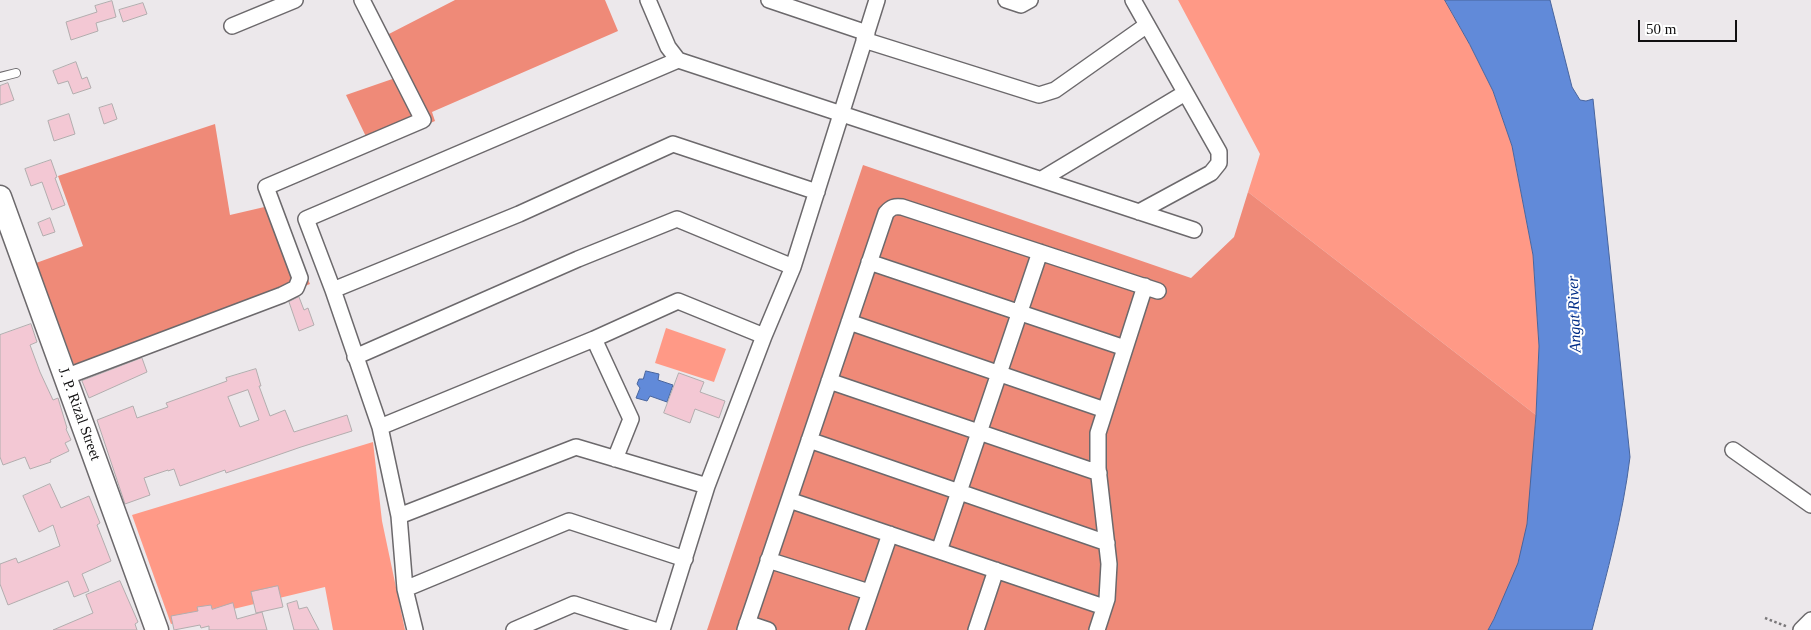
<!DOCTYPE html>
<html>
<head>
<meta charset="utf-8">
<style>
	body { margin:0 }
	#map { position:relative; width:1811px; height:630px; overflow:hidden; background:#ece8eb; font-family:"Times New Roman",serif }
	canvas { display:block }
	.scale { position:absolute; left:1638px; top:20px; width:99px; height:22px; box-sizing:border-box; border:2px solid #111011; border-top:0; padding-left:6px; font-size:15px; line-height:18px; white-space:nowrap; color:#111011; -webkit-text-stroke:4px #fff; paint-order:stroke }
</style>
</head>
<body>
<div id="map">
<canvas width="1811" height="630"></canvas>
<div class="scale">50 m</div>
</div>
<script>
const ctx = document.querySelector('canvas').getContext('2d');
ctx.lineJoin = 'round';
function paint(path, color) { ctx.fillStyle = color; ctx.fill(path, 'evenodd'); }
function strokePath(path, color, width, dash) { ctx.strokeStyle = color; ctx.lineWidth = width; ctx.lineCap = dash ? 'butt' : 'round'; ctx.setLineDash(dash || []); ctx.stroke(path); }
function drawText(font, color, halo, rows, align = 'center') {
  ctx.font = font + ' "Times New Roman",serif'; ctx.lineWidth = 4; ctx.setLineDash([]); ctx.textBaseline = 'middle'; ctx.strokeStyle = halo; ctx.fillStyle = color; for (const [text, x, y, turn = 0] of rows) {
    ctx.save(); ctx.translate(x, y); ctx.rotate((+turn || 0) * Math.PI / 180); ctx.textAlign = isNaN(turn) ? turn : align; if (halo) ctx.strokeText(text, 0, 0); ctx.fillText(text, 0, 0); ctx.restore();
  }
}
paint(new Path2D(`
	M1178 0H1445L1470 45 1493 91 1512 146 1533 255 1539 346 1536 415 1248 192 1260 154Z
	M666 328 726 349 714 382 655 363Z
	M373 442 382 521 405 630H333L325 587 171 624 132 515Z`), '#ff9986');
paint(new Path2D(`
	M455 0H605L618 31 432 112 435 121 371 147 346 95 401 76 385 36Z
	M215 124 230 215 273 205 310 284 77 373 36 263 83 246 58 176Z
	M863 165 1191 278 1234 237 1248 192 1536 415C1532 461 1533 520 1518 564 1511 586 1500 610 1488 630H707Z`), '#ef8a78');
const water = new Path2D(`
	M1445 0H1550L1572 87 1580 100 1586 101 1593 99 1630 457C1623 515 1607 573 1592 630H1488L1494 619 1518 563 1527 524 1536 415 1539 346 1533 255 1512 146 1493 91 1470 45Z
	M646 371 659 374 658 380 673 385 667 402 650 396 647 401 636 398 640 388 637 384 639 379H643Z`);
paint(water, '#618ad9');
strokePath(water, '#49659d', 1);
const building = new Path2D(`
	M112 1 116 17 96 23 98 31 71 40 66 22 97 12 95 6Z
	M143 3 147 14 123 22 119 10Z
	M76 62 82 79 87 77 91 88 73 94 68 81 58 84 53 71Z
	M8 83 14 100 0 105V86Z
	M112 104 117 119 104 124 99 108Z
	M69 114 75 134 54 141 48 121Z
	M51 160 57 177 55 178 65 205 52 210 42 182 31 186 25 169Z
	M50 218 55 232 43 236 38 223Z
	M299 297 304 310 308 308 314 325 299 331 289 302Z
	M31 324 37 342 30 345 40 372 53 400 58 398 67 428 66 429 71 440 65 443 69 451 50 460 51 462 30 469 25 457 3 465 0 457V335Z
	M142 358 147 372 89 398 82 381Z
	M256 369 261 386H259L270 416 285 410 294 432 347 415 352 431 301 447 226 473 225 470 180 486 174 469 168 471V470L144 478 150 495 125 504 97 420 133 406 137 418 168 407 166 403 227 381 226 378ZM248 390 259 420 240 427 228 397Z
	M679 373 704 382 700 392 725 401 719 418 695 409 690 423 664 413Z
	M50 484 61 508 89 496 100 523 97 525 111 561 82 574 89 591 74 597 68 581 8 605 0 584V564L16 558 18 563 60 546 53 525 39 532 23 496Z
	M120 581 138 622 135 624 137 630H53L93 613 86 595Z
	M278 586 283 607 256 613 251 592Z
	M297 601 299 609 307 607 319 630H294L287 604Z
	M233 603 237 619 262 612 267 630H209V626L201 628 200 625 174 630 171 616 198 611 197 607 211 605 212 609Z`);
paint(building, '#f3c8d4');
strokePath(building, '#b2adae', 1);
const service = new Path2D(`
	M0 77 16 73`);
const minor = new Path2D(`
	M648 0 668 47 678 60 1194 230
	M769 0 867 33
	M1006 0 1021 5 1030 0
	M1133 0 1219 152V163L1211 173 1139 212
	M232 26 295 0
	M864 40 1039 95 1055 90 1147 25
	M1042 179 1185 93
	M869 262 1125 348
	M333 290 519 214 673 144 817 192
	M849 322 1105 410
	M594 339 631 419 615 459
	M355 357 578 259 677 219 793 267
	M65 377 282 295 296 288 300 278 266 187 423 120 362 0
	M829 381 1099 473
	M380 427 594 339 678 301 764 336
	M809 440 1107 543
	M1733 450 1811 505
	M789 500 1104 607
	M399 516 576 447 707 486
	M939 551 1040 252
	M768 560 869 592
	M405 589 569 521 685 559
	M747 623 768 630
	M415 630 405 589 399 516 380 427 333 290 306 219 678 60
	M514 630 574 604 654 630
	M662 630 707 486 764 336 793 267 877 0
	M745 630 886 213C891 207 895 206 902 207L1158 291
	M857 630 890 534
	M976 630 996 570
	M1097 630 1107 599 1109 564 1098 468V433L1145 286
	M1801 630 1811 620`);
const primary = new Path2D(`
	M0 197 157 630`);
strokePath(service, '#6c696c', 10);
strokePath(minor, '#6c696c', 18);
strokePath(primary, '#6c696c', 25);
strokePath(new Path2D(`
	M1765 618 1788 627`), '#7a787a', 2.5, [2.5, 2.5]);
strokePath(service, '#fff', 8);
strokePath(minor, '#fff', 15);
strokePath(primary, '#fff', 22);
drawText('15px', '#111011', '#fff', [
	["J. P. Rizal Street",79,414,70]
]);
drawText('italic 16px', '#012c87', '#fff', [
	["Angat River",1575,314,-92]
]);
</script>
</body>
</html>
